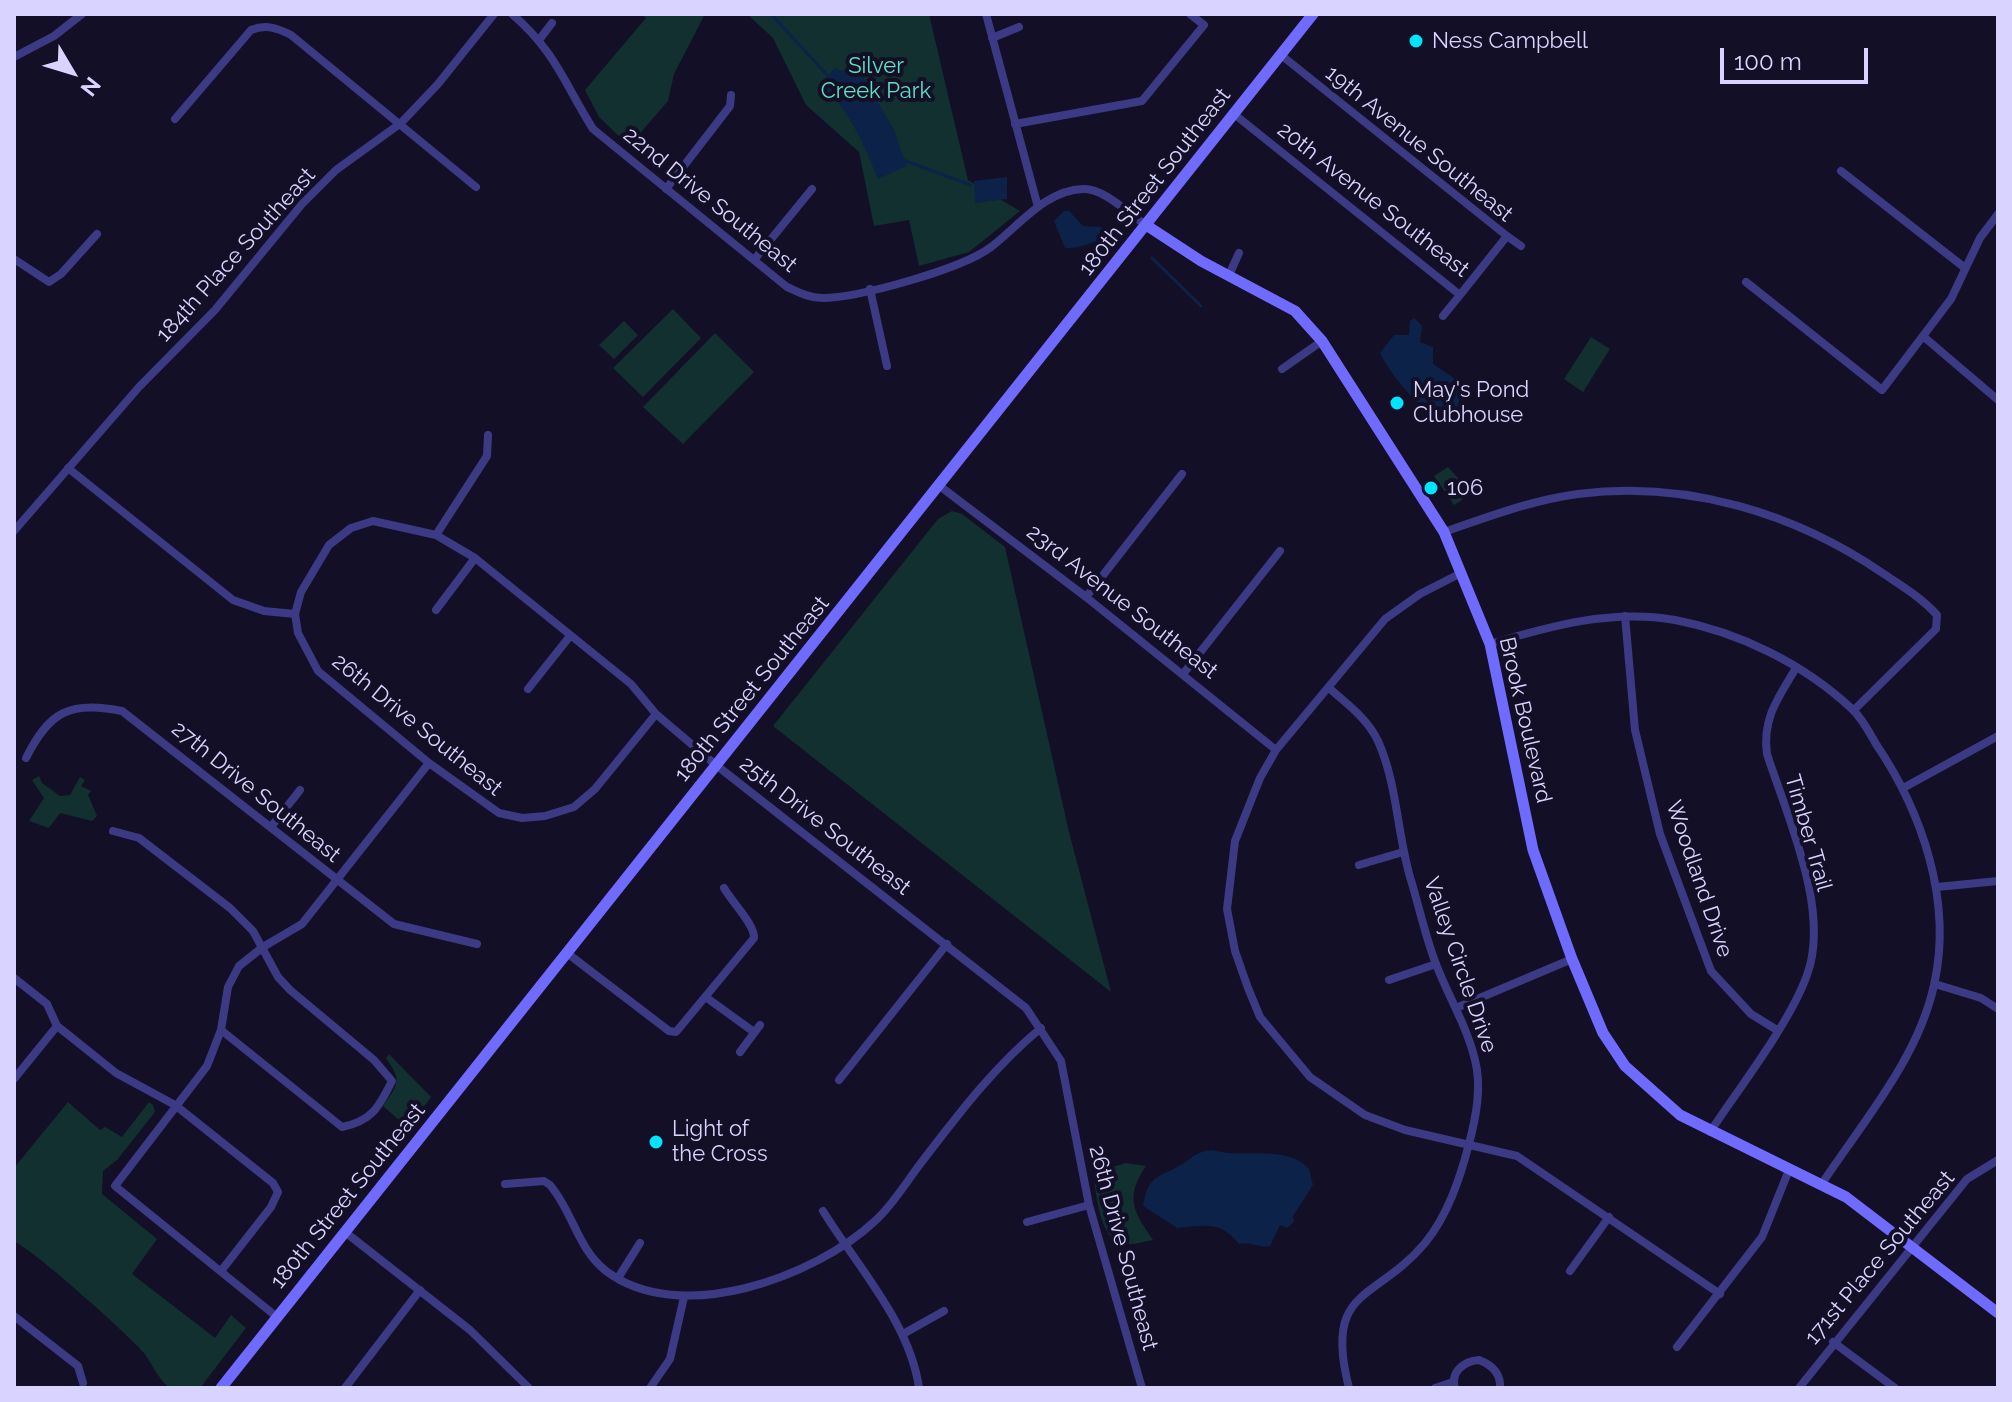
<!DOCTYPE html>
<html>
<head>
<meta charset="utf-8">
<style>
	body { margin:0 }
	#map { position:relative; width:2012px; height:1402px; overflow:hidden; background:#130f26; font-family:Raleway,sans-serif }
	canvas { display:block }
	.frame { position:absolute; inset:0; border:16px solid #d9d4ff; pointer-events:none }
	.north { position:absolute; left:32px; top:32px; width:80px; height:80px; -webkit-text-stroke:6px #130f26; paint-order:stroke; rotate:128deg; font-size:22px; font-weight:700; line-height:32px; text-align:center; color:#d9d4ff }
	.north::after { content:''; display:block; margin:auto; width:28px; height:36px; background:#d9d4ff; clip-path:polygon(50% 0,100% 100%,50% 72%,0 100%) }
	.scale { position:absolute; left:1720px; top:48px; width:148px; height:36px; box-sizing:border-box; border:4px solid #d9d4ff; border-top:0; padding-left:10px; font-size:24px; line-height:28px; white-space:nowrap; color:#d9d4ff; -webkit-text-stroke:6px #130f26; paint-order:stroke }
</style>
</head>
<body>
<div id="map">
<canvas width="2012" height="1402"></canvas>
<div class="frame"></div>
<div class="north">N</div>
<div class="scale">100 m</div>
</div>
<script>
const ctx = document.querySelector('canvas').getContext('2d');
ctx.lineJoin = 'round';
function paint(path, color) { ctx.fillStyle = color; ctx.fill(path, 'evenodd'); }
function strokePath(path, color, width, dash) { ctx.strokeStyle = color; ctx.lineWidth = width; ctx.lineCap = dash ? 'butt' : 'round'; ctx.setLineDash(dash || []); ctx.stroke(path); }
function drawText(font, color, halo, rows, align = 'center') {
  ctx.font = font + ' Raleway,sans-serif'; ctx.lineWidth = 8; ctx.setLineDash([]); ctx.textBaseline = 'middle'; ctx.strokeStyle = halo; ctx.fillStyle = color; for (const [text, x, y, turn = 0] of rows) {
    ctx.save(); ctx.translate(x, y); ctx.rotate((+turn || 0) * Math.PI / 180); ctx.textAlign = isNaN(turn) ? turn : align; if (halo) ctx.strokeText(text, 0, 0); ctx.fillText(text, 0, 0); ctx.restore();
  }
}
paint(new Path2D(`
	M642 14H705L674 74 668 101 629 146 599 117 585 90 646 18Z
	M747 14H929L968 180 1020 211 969 252 919 266 909 220 874 226 859 152 806 105 773 38Z
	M673 309 701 338 643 397 613 368Z
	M624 321 638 335 614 359 599 345Z
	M715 333 754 372 683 444 643 407Z
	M1591 337 1610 349 1583 392 1564 379Z
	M1448 467 1466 487 1462 500 1454 505 1434 476Z
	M952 511 962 514 1005 547 1069 832 1111 992 773 726 938 519Z
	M39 776 42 783 60 796 70 795 80 777 85 780 81 786 91 791 88 795 97 816 92 821 60 813 49 828 29 821 44 798 32 780Z
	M389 1054 431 1097 408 1128 383 1106C399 1083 402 1081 386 1058Z
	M68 1102 100 1130 105 1127 122 1137 149 1102 153 1105 155 1112 117 1160 103 1171 102 1194 157 1239 132 1274 215 1338 231 1315 246 1328 200 1388H169C157 1377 153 1365 144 1353 131 1337 26 1243 14 1242V1168Z
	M1126 1163 1146 1166C1124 1198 1134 1212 1153 1240 1143 1242 1131 1246 1121 1243 1099 1238 1096 1191 1093 1173Z`), '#12302f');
paint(new Path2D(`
	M835 68 864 78 894 130 907 166 878 179C863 141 849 112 821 82Z
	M1007 177V199L975 203 974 181Z
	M1064 211H1069L1083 226 1114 228C1106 240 1079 249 1065 248L1054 221Z
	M1414 318 1422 326 1420 342 1433 347V364L1454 378 1457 387 1462 390 1453 425C1428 421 1390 375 1380 353L1394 335H1409L1410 321Z
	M1213 1150C1244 1160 1286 1143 1309 1169L1313 1185 1293 1216 1294 1222 1287 1228 1280 1225 1270 1246C1259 1249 1251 1241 1239 1244 1220 1220 1204 1226 1177 1228L1143 1206C1149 1172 1159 1179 1184 1163 1195 1155 1199 1151 1213 1150Z`), '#0c2248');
strokePath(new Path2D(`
	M771 14 829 77
	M903 160 971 185
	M1152 258 1201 306`), '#0c2248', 3);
strokePath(new Path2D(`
	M512 14C556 52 564 83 593 129L787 287C798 292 809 298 822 298 858 298 962 269 991 247 1018 227 1045 190 1083 189 1104 188 1129 214 1146 225
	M986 14 1038 207
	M992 38 1019 27
	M539 40 552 23
	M14 57 54 36 82 14
	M1234 114 1460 295 1507 236 1281 55
	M175 119 251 30C266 24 277 28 291 35L476 187
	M1015 124 1142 101 1204 25 1190 14
	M1841 171 1965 268
	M666 189 730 106 731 95
	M1507 236 1521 246
	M14 259 49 282 61 274 97 234
	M754 260 812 189
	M1229 275 1239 253
	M1746 282 1882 390 1951 299 1980 238 1998 214
	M870 289 887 366
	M1443 316 1460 295
	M1924 337 1998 400
	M1282 369 1322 341
	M68 468 233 600 264 611 295 614
	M941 487 1086 597 1276 750
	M14 531 139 387 215 310 302 204 336 170 401 123 438 84 494 14
	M1444 532C1488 517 1532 500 1578 494 1687 480 1795 513 1884 574 1903 587 1922 598 1937 615L1936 629 1854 710
	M436 535 487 456 488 435
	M1461 573 1420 594 1385 619 1276 750 1260 778 1235 841 1227 909 1235 951 1248 988 1260 1017 1310 1077 1365 1115 1405 1130 1517 1156 1720 1294
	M1086 597 1182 474
	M436 610 475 558
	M1625 616 1635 730 1660 834 1711 971 1751 1014 1777 1030
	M1490 644C1550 626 1611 609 1675 620 1739 632 1804 664 1852 709 1862 718 1869 732 1876 744 1922 812 1953 901 1934 985 1918 1059 1862 1123 1821 1185
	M1183 674 1280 551
	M1329 688C1347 704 1368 719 1378 741 1397 783 1397 832 1410 877 1419 906 1425 936 1436 964 1448 996 1467 1026 1475 1060 1482 1087 1476 1117 1469 1144 1460 1178 1448 1215 1425 1243 1376 1302 1323 1286 1349 1388
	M528 689 570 636
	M656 714 595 789 574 807 545 816 522 818 499 813 429 763 318 671 298 633 295 614 301 592 329 545 351 528 373 521 436 535 475 558 631 684 656 714 716 765 1026 1008 1061 1061 1089 1205 1142 1388
	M26 758C49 712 70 700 122 711L394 924 477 944
	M1905 787 1998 736
	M271 827 300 790
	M113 831 139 838 230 908 253 931 278 977 290 990 374 1060 392 1081C379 1107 372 1121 342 1127L221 1030
	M1359 865 1403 852
	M1937 887 1998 881
	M567 953 669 1031 676 1032 754 938C755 925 732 902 724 888
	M14 978 47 1004 57 1026 66 1033 116 1073 175 1105 273 1183 278 1192 271 1207 221 1271
	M1389 980 1436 964
	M1935 984 1981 998 1998 1009
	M707 998 754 1032
	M1456 1008 1572 959
	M740 1052 760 1025
	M14 1079 57 1026
	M839 1080 947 944
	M1710 1132C1739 1088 1790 1023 1807 975 1831 911 1787 816 1767 754 1762 719 1778 698 1796 668
	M505 1184 544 1181 550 1185C573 1212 577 1248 606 1271 680 1327 815 1277 875 1221 894 1204 908 1179 924 1159 961 1111 995 1066 1041 1028
	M823 1211C857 1266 910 1323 919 1388
	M1027 1222 1089 1205
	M345 1232 470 1330 529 1388
	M1570 1271 1609 1217
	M618 1278 640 1243
	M14 1316 78 1366 83 1383
	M277 1317 115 1186 207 1066 221 1030 228 987 239 966 263 947 302 924 429 763
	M903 1334 944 1311
	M1833 1342 1895 1388
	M1677 1347 1762 1237 1789 1170
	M345 1388 420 1290
	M650 1388 670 1359 684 1297
	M1435 1388 1453 1382
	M1455 1388C1450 1372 1464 1361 1479 1360 1492 1365 1501 1374 1500 1388
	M1799 1388 1967 1179 1998 1160`), '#3d3a85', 8);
strokePath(new Path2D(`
	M1146 225 1201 261 1295 311 1322 341 1444 532 1490 644 1533 850 1572 959 1603 1033 1625 1066 1680 1115 1846 1197 1998 1313
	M221 1388 1313 14`), '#6f6bff', 11);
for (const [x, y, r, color] of [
	[1416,41,8,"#00e5ff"],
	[1397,403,8,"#00e5ff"],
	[1431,488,8,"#00e5ff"],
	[656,1142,8,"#00e5ff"]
]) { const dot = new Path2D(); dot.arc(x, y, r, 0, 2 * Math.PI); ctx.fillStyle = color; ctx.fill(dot); strokePath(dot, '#130f26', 3); }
drawText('22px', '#d9d4ff', '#130f26', [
	["Ness Campbell",1432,41],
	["May's Pond",1413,390],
	["Clubhouse",1413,415],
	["106",1447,488],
	["Light of",672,1129],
	["the Cross",672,1154]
], 'left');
drawText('22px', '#5fe0c0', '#130f26', [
	["Silver",876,66],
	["Creek Park",876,91]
]);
drawText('22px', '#d9d4ff', '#130f26', [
	["19th Avenue Southeast",1419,144,39],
	["180th Street Southeast",1155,182,-52],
	["22nd Drive Southeast",710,200,39],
	["20th Avenue Southeast",1373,200,38],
	["184th Place Southeast",236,255,-48],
	["23rd Avenue Southeast",1122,602,38],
	["180th Street Southeast",752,689,-51],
	["Brook Boulevard",1525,720,77],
	["26th Drive Southeast",417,725,39],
	["27th Drive Southeast",256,792,39],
	["25th Drive Southeast",825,826,38],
	["Timber Trail",1808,833,74],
	["Woodland Drive",1699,879,71],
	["Valley Circle Drive",1460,965,71],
	["180th Street Southeast",348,1196,-51],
	["26th Drive Southeast",1123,1248,75],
	["171st Place Southeast",1880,1258,-50]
]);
</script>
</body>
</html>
